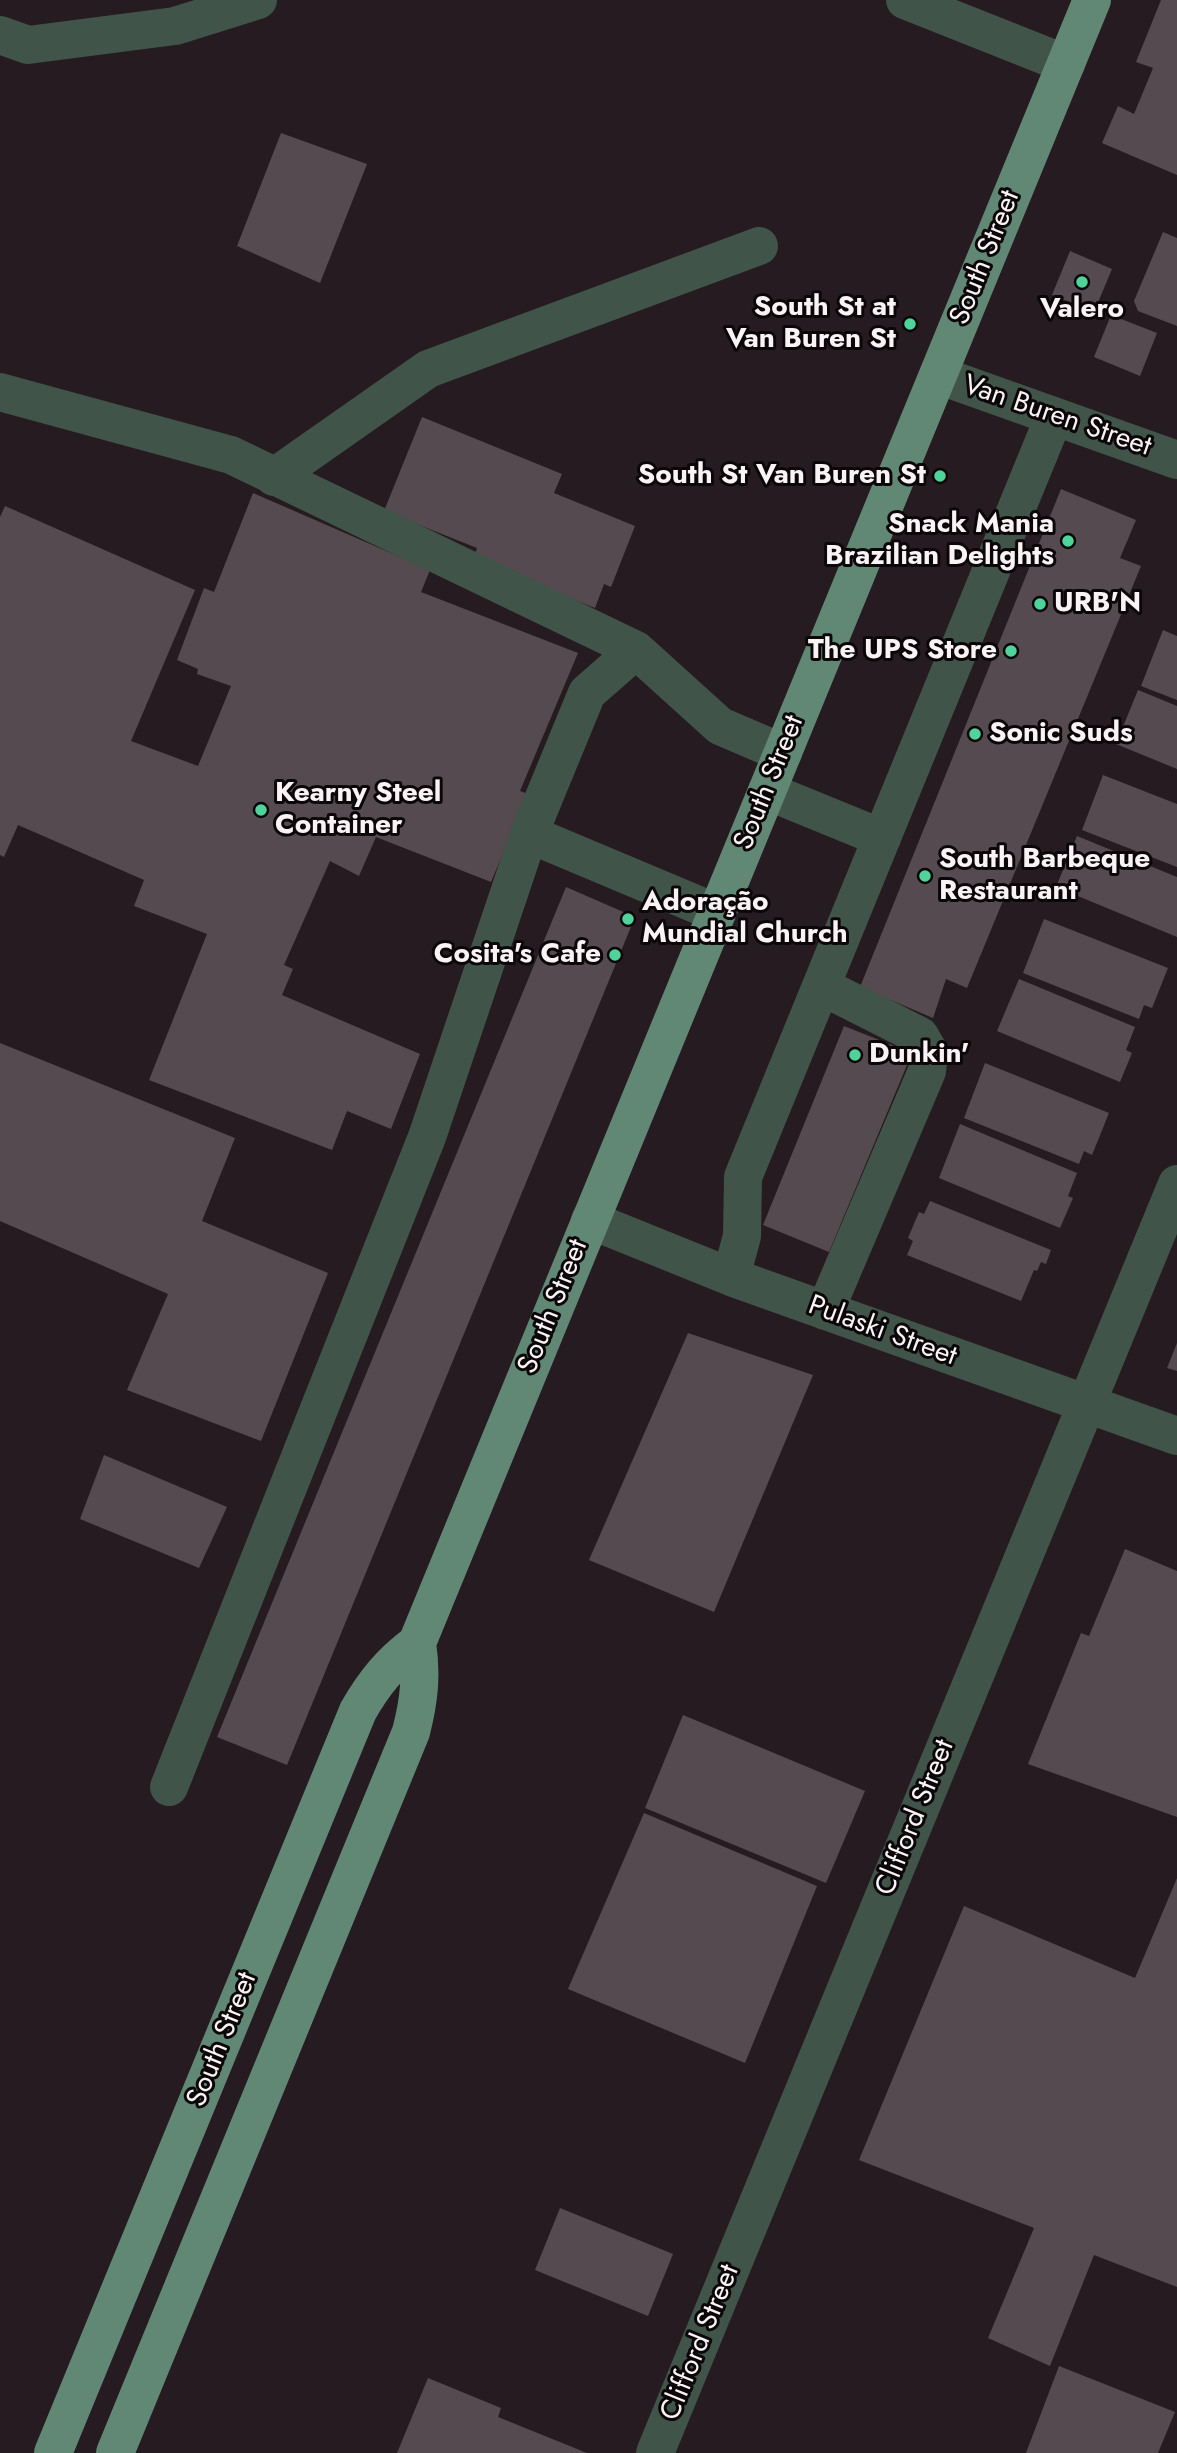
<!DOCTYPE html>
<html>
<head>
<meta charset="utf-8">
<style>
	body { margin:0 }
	canvas { display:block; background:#251b20 }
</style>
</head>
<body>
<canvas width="1177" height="2453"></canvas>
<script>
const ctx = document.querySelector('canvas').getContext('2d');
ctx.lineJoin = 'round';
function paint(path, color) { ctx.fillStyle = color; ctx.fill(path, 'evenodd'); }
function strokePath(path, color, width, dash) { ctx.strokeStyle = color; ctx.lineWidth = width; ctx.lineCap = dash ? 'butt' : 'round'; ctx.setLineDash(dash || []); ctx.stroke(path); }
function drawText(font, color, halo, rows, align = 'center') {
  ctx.font = font + ' Jost,sans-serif'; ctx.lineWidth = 6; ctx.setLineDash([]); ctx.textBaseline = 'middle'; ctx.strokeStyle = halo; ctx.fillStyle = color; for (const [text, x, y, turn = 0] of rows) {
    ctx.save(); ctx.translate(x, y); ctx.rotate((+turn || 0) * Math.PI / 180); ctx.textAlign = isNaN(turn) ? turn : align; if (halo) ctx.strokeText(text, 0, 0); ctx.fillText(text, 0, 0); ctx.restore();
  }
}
paint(new Path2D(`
	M1161 0H1177V175L1102 143 1118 106 1134 114 1153 68 1136 62Z
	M281 133 367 164 320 283 237 246Z
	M1163 232 1177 238V326L1138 311 1134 301Z
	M1070 251 1112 269 1094 312 1052 295Z
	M1111 315 1157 333 1140 376 1094 357Z
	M422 417 562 474 554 493 635 526 611 587 604 584 595 608 473 560 477 548 384 511Z
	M1061 489 1136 520 1120 558 1141 566 967 988 946 979 933 1018 860 987Z
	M253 493 430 570 421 592 578 653 520 791 528 794 491 882 376 837 359 876 330 861 284 965 293 969 282 995 420 1054 391 1129 347 1111 332 1150 149 1080 207 934 134 906 144 880 18 825 4 857 0 855V517L5 506 195 590 131 741 198 766 231 686 197 674 198 669 177 660 204 588 214 592Z
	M1163 630 1177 636V700L1141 686Z
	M1138 690 1177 706V769L1116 744Z
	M1103 775 1177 804V867L1082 830Z
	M1077 836 1177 877V937L1056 887Z
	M566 887 635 917 287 1765 217 1737Z
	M1044 919 1168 968 1152 1008 1144 1005 1139 1019 1023 973Z
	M1019 979 1135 1027 1126 1050 1132 1053 1120 1082 997 1031Z
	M844 1026 912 1053 829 1252 763 1225Z
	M0 1043 235 1138 202 1221 328 1273 261 1441 127 1390 168 1294 0 1221Z
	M985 1063 1109 1113 1092 1155 1084 1151 1079 1164 964 1118Z
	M960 1124 1077 1173 1068 1196 1073 1198 1060 1228 939 1178Z
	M930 1201 1051 1250 1046 1264 1041 1262 1037 1271 1034 1270 1021 1301 907 1255 913 1241 908 1238 919 1212 924 1214Z
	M688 1333 813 1375 714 1612 589 1560Z
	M1177 1343V1371L1167 1368Z
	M104 1455 227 1507 199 1568 80 1519Z
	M1125 1549 1177 1571V1817L1028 1764 1081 1633 1089 1636Z
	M683 1715 865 1791 826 1883 645 1808Z
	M644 1813 817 1886 745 2063 568 1989Z
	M1177 1878V2287L1094 2255 1050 2366 988 2338 1034 2228 859 2160 964 1906 1135 1978Z
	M560 2208 673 2254 648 2316 535 2270Z
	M1059 2366 1175 2412 1158 2453H1026Z
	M428 2378 501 2408 498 2417 587 2453H397Z`), '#554a4f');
strokePath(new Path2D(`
	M905 0 1066 64
	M0 35 28 45 175 26 258 0
	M938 375 1177 460
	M0 392 231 455 636 650 720 726 783 753
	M274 477 428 369 759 246
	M767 791 882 838
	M529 834 587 693 636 650
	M821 986 920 1036 929 1052 927 1071 825 1311
	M590 1220 731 1277 1177 1436
	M731 1277 742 1236 743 1177 1054 417
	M169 1787 427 1137 529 834 717 913
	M655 2453 1177 1184`), '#415449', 38);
strokePath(new Path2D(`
	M53 2453 358 1711C374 1683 390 1663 417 1643
	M115 2453 411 1732C419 1701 422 1675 417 1643L1092 0`), '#618874', 38);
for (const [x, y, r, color] of [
	[1082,282,7,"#4ed39a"],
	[910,324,7,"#4ed39a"],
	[940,476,7,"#4ed39a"],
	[1068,541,7,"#4ed39a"],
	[1040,604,7,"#4ed39a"],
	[1011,651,7,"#4ed39a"],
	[975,734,7,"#4ed39a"],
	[261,810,7,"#4ed39a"],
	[925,876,7,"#4ed39a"],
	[628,919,7,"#4ed39a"],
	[615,955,7,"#4ed39a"],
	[855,1055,7,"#4ed39a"]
]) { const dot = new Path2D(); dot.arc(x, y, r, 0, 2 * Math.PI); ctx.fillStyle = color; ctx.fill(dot); strokePath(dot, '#0b0709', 2.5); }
drawText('28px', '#faf3f6', '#0b0709', [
	["South Street",986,258,-68],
	["Van Buren Street",1057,417,19],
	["South Street",770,783,-68],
	["South Street",554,1307,-68],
	["Pulaski Street",882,1332,20],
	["Clifford Street",916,1818,-68],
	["South Street",223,2040,-68],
	["Clifford Street",701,2343,-68]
]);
drawText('bold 28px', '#faf3f6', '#0b0709', [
	["South St at",896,308,"right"],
	["Van Buren St",896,340,"right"],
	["Valero",1082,310,"center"],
	["South St Van Buren St",926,476,"right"],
	["Snack Mania",1054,525,"right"],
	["Brazilian Delights",1054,557,"right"],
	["URB'N",1054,604],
	["The UPS Store",997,651,"right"],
	["Sonic Suds",989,734],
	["Kearny Steel",275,794],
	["Container",275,826],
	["South Barbeque",939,860],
	["Restaurant",939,892],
	["Adoração",642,903],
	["Mundial Church",642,935],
	["Cosita's Cafe",601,955,"right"],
	["Dunkin'",869,1055]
], 'left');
</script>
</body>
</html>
